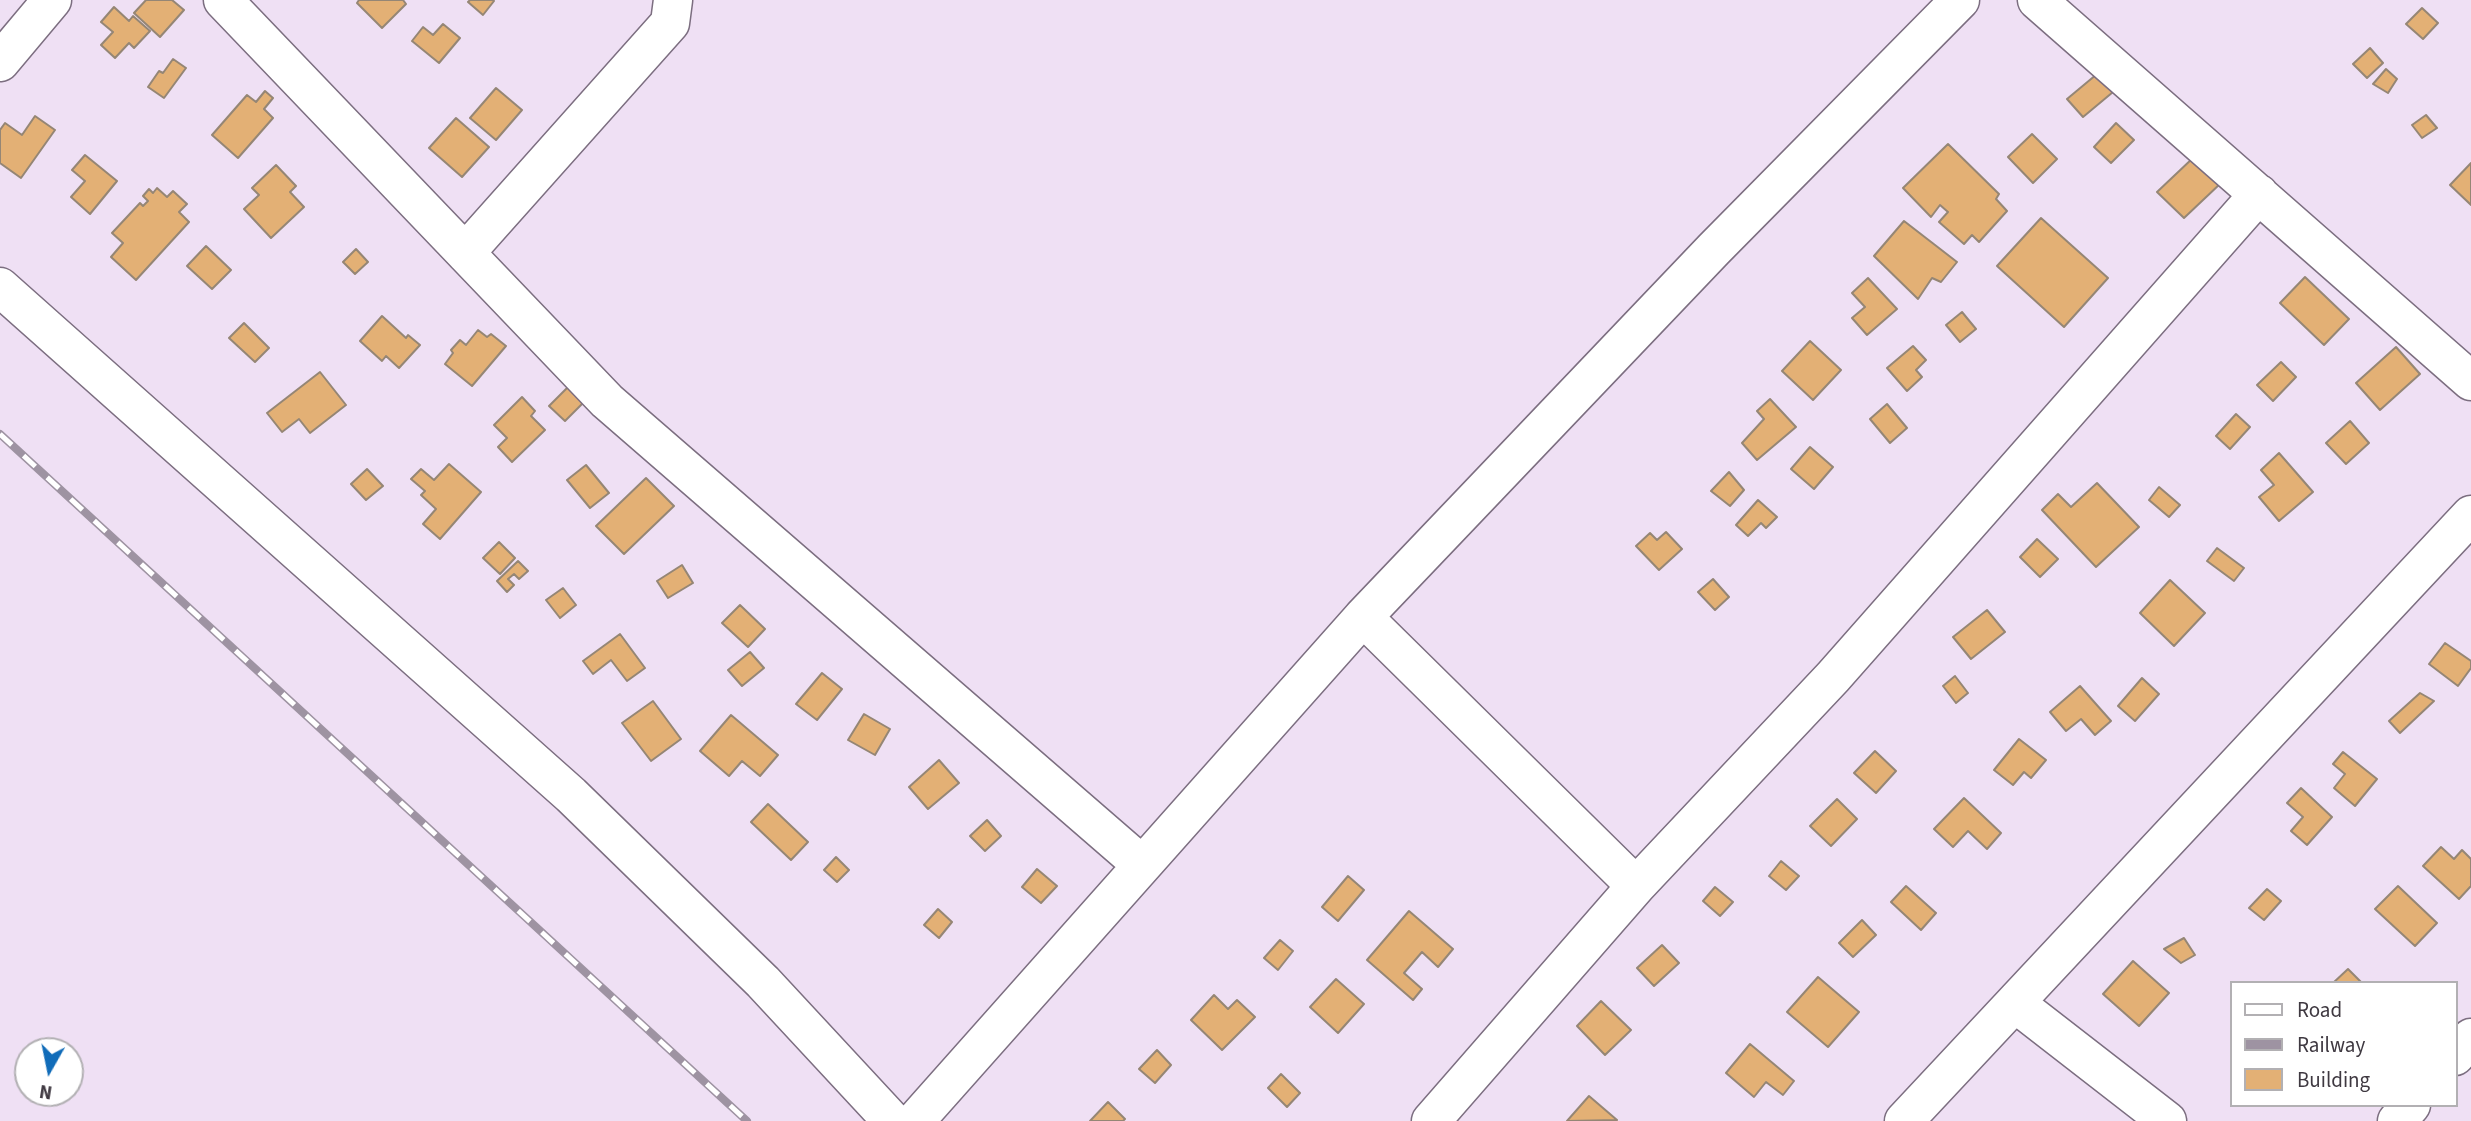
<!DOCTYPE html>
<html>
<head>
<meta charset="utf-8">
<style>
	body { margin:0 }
	#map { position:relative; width:2471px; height:1121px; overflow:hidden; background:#efe0f4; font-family:"Source Sans 3",sans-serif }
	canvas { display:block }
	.legend { position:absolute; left:2230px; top:981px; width:228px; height:126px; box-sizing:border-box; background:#fff; border:2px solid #b2b0b3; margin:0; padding:9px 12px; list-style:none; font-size:21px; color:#3f3941 }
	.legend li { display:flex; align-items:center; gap:14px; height:35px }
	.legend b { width:35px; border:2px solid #b2b0b3 }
	.north { position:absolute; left:14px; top:1037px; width:70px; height:70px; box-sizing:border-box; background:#fff; border:2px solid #b2b0b3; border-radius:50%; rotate:189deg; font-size:19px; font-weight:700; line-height:28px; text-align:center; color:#3f3941 }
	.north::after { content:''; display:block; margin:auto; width:24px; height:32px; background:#116cb9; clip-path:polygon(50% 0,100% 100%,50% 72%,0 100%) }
</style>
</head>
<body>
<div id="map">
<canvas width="2471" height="1121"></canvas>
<ul class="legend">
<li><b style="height:9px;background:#fff"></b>Road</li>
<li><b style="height:9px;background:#9e93a2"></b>Railway</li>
<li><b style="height:19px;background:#e3b075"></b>Building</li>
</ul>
<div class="north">N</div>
</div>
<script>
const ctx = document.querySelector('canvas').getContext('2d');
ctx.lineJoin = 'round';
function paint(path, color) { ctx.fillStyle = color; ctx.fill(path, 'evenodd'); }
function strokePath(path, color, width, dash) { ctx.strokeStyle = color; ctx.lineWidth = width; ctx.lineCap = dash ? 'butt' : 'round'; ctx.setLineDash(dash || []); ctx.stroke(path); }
const building = new Path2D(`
	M146 0H172L184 10 160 37 134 13Z
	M359 0H403L406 4 382 28 357 3Z
	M470 0H493L494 1 483 15 468 2Z
	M114 7 129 21 133 16 150 31 134 48 129 43 115 58 101 45 113 32 101 22Z
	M2422 8 2438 23 2423 39 2406 24Z
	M443 24 460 38 439 63 412 41 423 27 433 35Z
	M2370 48 2383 63 2367 78 2353 64Z
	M173 59 186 68 164 98 148 87 159 71 163 73Z
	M2386 69 2397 79 2388 93 2373 84Z
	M2097 74 2113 92 2083 117 2067 99Z
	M496 88 522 110 496 140 470 118Z
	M265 91 273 98 264 109 273 118 238 158 212 135 247 95 256 102Z
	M2426 115 2437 128 2422 138 2412 125Z
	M35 116 55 130 21 178 0 163V130L5 123 22 135Z
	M456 118 489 147 462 177 429 148Z
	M2116 123 2134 140 2111 163 2094 147Z
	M2032 134 2057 159 2033 183 2008 157Z
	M1948 144 1999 194 1996 199 2007 211 1979 242 1972 235 1964 244 1939 222 1948 212 1940 205 1931 217 1903 188Z
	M85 155 117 181 90 214 71 197 85 181 72 170Z
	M2194 157 2221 183 2184 218 2157 192Z
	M2471 163V205L2450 185Z
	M276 165 296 186 290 192 304 207 271 238 244 209 259 195 252 188Z
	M157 188 167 197 173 191 187 204 179 212 189 222 136 280 111 257 123 243 112 233 140 203 143 206 148 201 143 196 149 189 153 193Z
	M2041 218 2108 278 2064 327 1997 266Z
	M1904 221 1957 262 1941 282 1932 278 1918 299 1874 256Z
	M206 246 231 270 212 289 187 266Z
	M356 249 368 262 355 274 343 262Z
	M2305 277 2349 319 2324 345 2280 303Z
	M1868 278 1897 309 1867 335 1852 318 1865 307 1852 293Z
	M1962 312 1976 329 1960 342 1946 325Z
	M382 316 406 338 408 335 420 345 399 368 386 356 382 361 360 341Z
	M244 323 269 348 255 362 229 338Z
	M478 330 487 337 491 334 506 346 472 386 445 364 453 353 451 350 460 340 466 345Z
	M1810 341 1841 370 1813 400 1782 371Z
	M1913 346 1926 360 1916 370 1922 377 1907 391 1887 368Z
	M2396 347 2420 374 2380 410 2356 383Z
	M2281 362 2296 377 2273 401 2257 385Z
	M320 372 346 405 310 433 299 419 282 432 267 413Z
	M578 377 594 392 565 421 549 406Z
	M522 397 535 411 531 416 545 430 512 462 498 447 507 438 494 425Z
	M1770 399 1796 427 1757 460 1742 443 1764 419 1757 411Z
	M1887 404 1907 428 1890 443 1870 419Z
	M2236 414 2250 427 2230 449 2216 436Z
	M2350 421 2369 443 2346 464 2326 443Z
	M1810 447 1833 467 1814 489 1791 469Z
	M2279 453 2313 492 2279 521 2259 497 2274 485 2261 470Z
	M449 464 481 492 440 539 423 524 436 509 421 495 425 491 411 479 421 469 434 480Z
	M586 465 609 493 590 508 567 480Z
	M367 469 383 486 366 500 351 484Z
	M1729 472 1744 490 1730 506 1711 491Z
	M646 478 674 506 624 554 596 526Z
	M2097 483 2139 527 2096 567 2042 510 2058 494 2071 507Z
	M2159 487 2180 505 2169 517 2149 500Z
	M1758 500 1777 517 1766 528 1761 523 1748 536 1736 525Z
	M1666 532 1682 549 1659 570 1636 546 1650 533 1657 540Z
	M2037 539 2058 559 2040 577 2020 557Z
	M499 542 515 558 500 574 483 558Z
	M2217 548 2244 568 2234 581 2207 561Z
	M518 561 528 571 519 579 514 574 508 579 514 585 507 592 497 581Z
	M682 565 693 583 668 598 657 581Z
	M1713 579 1729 597 1715 610 1698 592Z
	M2170 580 2205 613 2174 646 2140 613Z
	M563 588 576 605 560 618 546 600Z
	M740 605 765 629 748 647 722 623Z
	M1987 610 2005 632 1971 659 1953 637Z
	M620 634 645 668 627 681 611 660 593 674 583 661Z
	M2445 643 2471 661V668L2458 686 2429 664Z
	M750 652 764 668 742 686 728 670Z
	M822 673 842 689 817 720 796 704Z
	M1955 676 1968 693 1956 703 1943 686Z
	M2142 678 2159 694 2135 721 2118 706Z
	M2080 686 2111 721 2095 735 2081 719 2066 731 2050 712Z
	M2420 693 2434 701 2400 733 2389 721Z
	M653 701 681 739 651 761 622 723Z
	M864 714 890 729 875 755 848 740Z
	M731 715 778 755 760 776 742 761 729 776 700 751Z
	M2019 739 2046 760 2031 778 2024 772 2013 785 1994 770Z
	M1875 751 1896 771 1876 793 1854 773Z
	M2343 752 2377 779 2355 806 2334 788 2345 774 2333 764Z
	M939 760 959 783 928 809 909 787Z
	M2301 788 2332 817 2307 845 2291 831 2303 817 2287 803Z
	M1964 798 2001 833 1987 849 1968 831 1953 847 1934 829Z
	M1837 799 1857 819 1831 846 1810 826Z
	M768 804 808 842 791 860 751 822Z
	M987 820 1001 836 985 851 970 836Z
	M2441 847 2454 859 2462 850 2471 859V886L2459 899 2423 866Z
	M836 857 849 870 837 882 824 870Z
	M1781 861 1799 876 1786 890 1769 876Z
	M1037 869 1057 886 1041 903 1022 887Z
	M1348 876 1364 890 1338 921 1322 907Z
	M1906 886 1936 913 1921 930 1891 902Z
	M2398 886 2437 923 2415 946 2375 909Z
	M1715 887 1733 902 1720 916 1703 901Z
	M2267 889 2281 901 2264 920 2249 908Z
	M938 909 952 922 939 938 924 925Z
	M1409 911 1453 949 1438 967 1422 952 1404 973 1422 989 1413 1000 1367 960Z
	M1862 920 1876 935 1853 957 1839 943Z
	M2184 938 2195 955 2181 963 2164 949Z
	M1280 940 1293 951 1278 970 1264 958Z
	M1662 945 1679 963 1654 986 1637 968Z
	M2133 961 2169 993 2139 1026 2103 994Z
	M2348 969 2362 983H2333Z
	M1818 977 1859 1012 1828 1047 1787 1012Z
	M1336 979 1364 1004 1338 1033 1310 1007Z
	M1214 995 1228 1009 1237 1000 1255 1017 1222 1050 1191 1020Z
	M1601 1001 1631 1030 1605 1055 1577 1026Z
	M1750 1044 1794 1081 1783 1095 1766 1082 1754 1097 1726 1073Z
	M1157 1050 1171 1065 1155 1083 1139 1069Z
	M1281 1074 1300 1093 1287 1107 1268 1088Z
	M1589 1096 1617 1120 1567 1121Z
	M1108 1102 1125 1119 1123 1121H1090Z`);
paint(building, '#e3b075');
strokePath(building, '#958675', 2);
const street = new Path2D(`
	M223 0 607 401 1142 865
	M2037 0 2471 381
	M0 62 52 0
	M465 253 670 23 673 0
	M0 287 571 795 763 982 892 1121
	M1363 617 1636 886
	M2015 1003 2167 1121
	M2455 1056 2471 1038
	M915 1121 1363 617 1714 249 1960 0
	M1431 1121 1636 886 1833 677 2259 194
	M1904 1121 2471 515
	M2397 1121 2411 1105`);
strokePath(street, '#7c6e80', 41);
strokePath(street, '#fff', 38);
const rail = new Path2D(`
	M0 434 747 1121`);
strokePath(rail, '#9e93a2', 8);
strokePath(rail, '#fff', 5, [16]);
</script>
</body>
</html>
